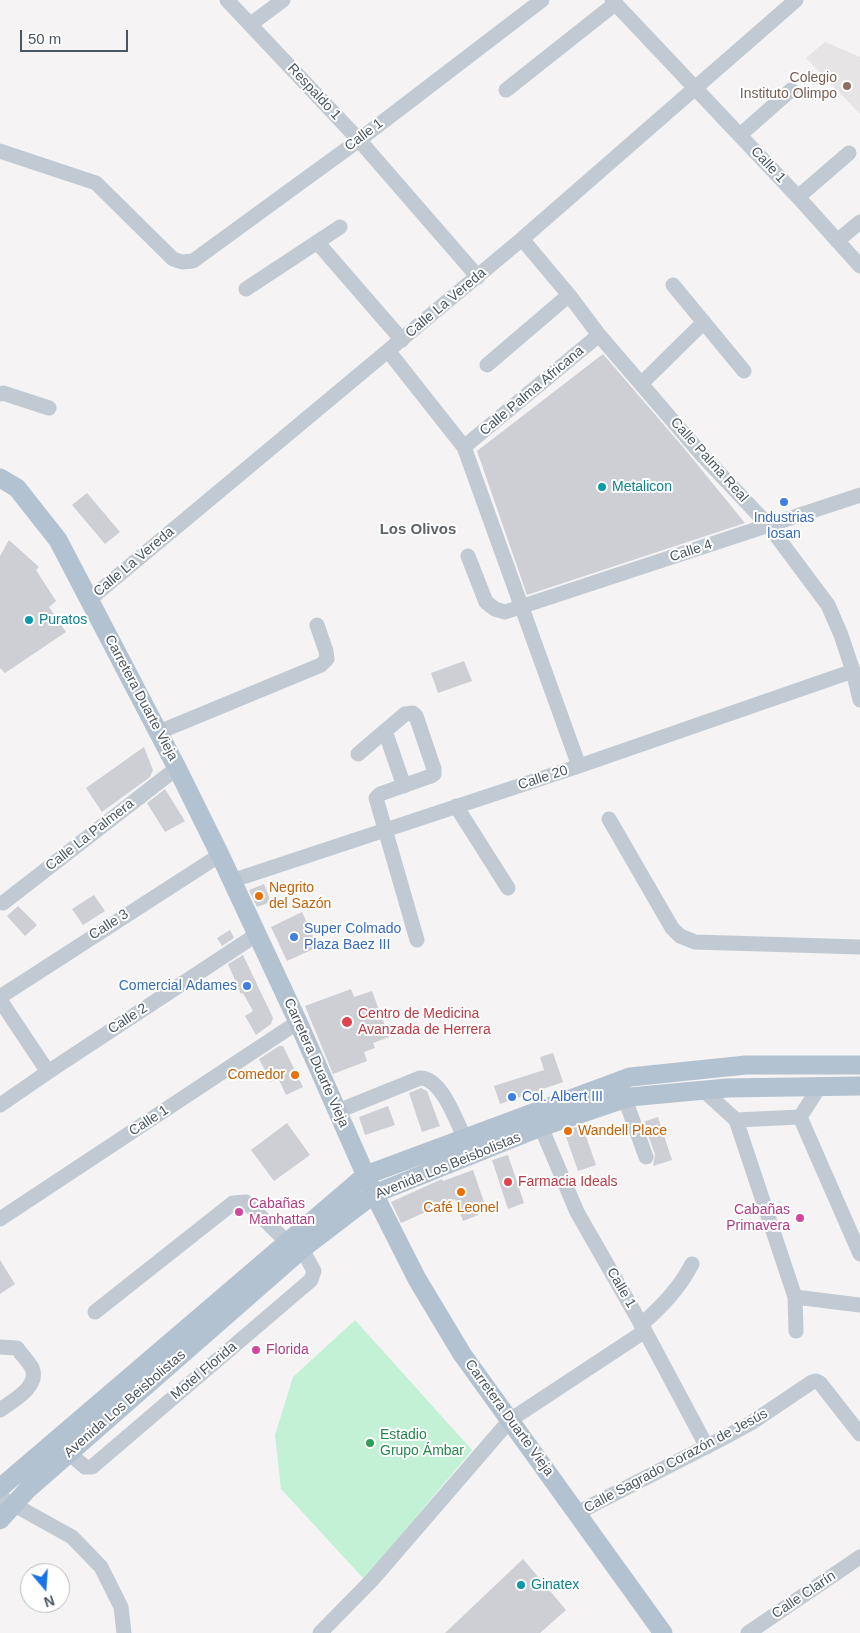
<!DOCTYPE html>
<html>
<head>
<meta charset="utf-8">
<style>
	body { margin:0 }
	#map { position:relative; width:860px; height:1633px; overflow:hidden; background:#f5f3f3; font-family:Helvetica,sans-serif }
	canvas { display:block }
	.north { position:absolute; left:20px; top:1563px; width:50px; height:50px; box-sizing:border-box; background:#fff; border:1px solid #b7bbc0; border-radius:50%; rotate:162deg; font-size:14px; font-weight:700; line-height:20px; text-align:center; color:#4a5661 }
	.north::after { content:''; display:block; margin:auto; width:18px; height:22px; background:#1a73e8; clip-path:polygon(50% 0,100% 100%,50% 72%,0 100%) }
	.scale { position:absolute; left:20px; top:30px; width:108px; height:22px; box-sizing:border-box; border:2px solid #4a5661; border-top:0; padding-left:6px; font-size:15px; line-height:18px; white-space:nowrap; color:#4a5661; -webkit-text-stroke:4px #fff; paint-order:stroke }
</style>
</head>
<body>
<div id="map">
<canvas width="860" height="1633"></canvas>
<div class="north">N</div>
<div class="scale">50 m</div>
</div>
<script>
const ctx = document.querySelector('canvas').getContext('2d');
ctx.lineJoin = 'round';
function paint(path, color) { ctx.fillStyle = color; ctx.fill(path, 'evenodd'); }
function strokePath(path, color, width, dash) { ctx.strokeStyle = color; ctx.lineWidth = width; ctx.lineCap = dash ? 'butt' : 'round'; ctx.setLineDash(dash || []); ctx.stroke(path); }
function drawText(font, color, halo, rows, align = 'center') {
  ctx.font = font + ' Helvetica,sans-serif'; ctx.lineWidth = 4; ctx.setLineDash([]); ctx.textBaseline = 'middle'; ctx.strokeStyle = halo; ctx.fillStyle = color; for (const [text, x, y, turn = 0] of rows) {
    ctx.save(); ctx.translate(x, y); ctx.rotate((+turn || 0) * Math.PI / 180); ctx.textAlign = isNaN(turn) ? turn : align; if (halo) ctx.strokeText(text, 0, 0); ctx.fillText(text, 0, 0); ctx.restore();
  }
}
paint(new Path2D(`
	M825 42 860 57V114L806 58Z`), '#e6e4e5');
paint(new Path2D(`
	M355 1320 472 1450 364 1579 281 1489 275 1435 293 1377Z`), '#c3f1d5');
paint(new Path2D(`
	M603 354 683 447 745 523 527 595 477 451Z
	M87 493 120 532 105 544 72 505Z
	M9 540 39 567 36 570 56 601 49 607 66 632 5 673 0 668V556Z
	M464 661 472 681 438 693 431 673Z
	M144 747 153 770 150 777 102 812 86 788Z
	M165 789 185 821 165 832 147 803Z
	M264 884 271 902 257 907 249 890Z
	M94 895 105 911 83 925 72 909Z
	M18 906 37 925 25 936 7 916Z
	M302 912 318 947 287 961 271 927Z
	M230 930 234 938 222 946 217 938Z
	M243 955 273 1018 271 1024 256 1035 245 1016 253 1011 243 993 241 994 228 964Z
	M351 989 354 997 372 991 389 1037 373 1043 375 1048 364 1052 367 1061 333 1074 305 1006Z
	M279 1046H283L303 1087 286 1095 278 1078 271 1082 259 1059Z
	M553 1053 563 1082 500 1104 494 1086 544 1070 540 1057Z
	M421 1088 427 1091 440 1126 422 1132 409 1093Z
	M388 1106 395 1125 365 1135 359 1117Z
	M658 1117 672 1160 653 1166 655 1154 643 1122Z
	M287 1123 310 1155 274 1181 251 1150Z
	M582 1125 596 1165 578 1171 564 1131Z
	M508 1155 524 1203 508 1209 492 1160Z
	M473 1170 484 1202 475 1205 478 1215 463 1221 455 1199 401 1223 391 1202 442 1179 443 1181Z
	M0 1260 15 1284 0 1294Z
	M523 1559 566 1610 540 1633H445Z`), '#cdcfd5');
strokePath(new Path2D(`
	M227 0 359 140 478 277
	M612 0 798 197 860 266
	M251 24 283 0
	M506 90 616 3
	M740 135 791 90
	M0 151 96 183 173 259 182 262 193 261 359 140 542 0
	M798 197 849 153
	M522 239 569 295 599 335 703 456 769 526 828 605 841 635 853 671 860 700
	M837 241 860 222
	M317 242 402 340
	M673 285 744 371
	M246 289 340 227
	M389 352 464 447 579 766
	M487 365 569 295
	M641 384 704 322
	M0 394 3 393 49 408
	M464 447 599 335
	M468 556 486 602 495 609 505 612 860 495
	M90 599 522 239 796 0
	M385 731 404 786
	M159 732 321 665 327 659 326 651 317 625
	M358 754 405 714 413 713 416 716 434 769V774L431 776 380 794 376 798 417 940
	M456 806 508 888
	M609 819 672 928 680 936 695 942 860 947
	M231 881 579 766 853 671
	M3 903 177 768
	M0 997 220 855
	M0 1000 48 1072
	M820 1086 800 1117 860 1254
	M702 1089 736 1120 795 1297 860 1305
	M625 1099 646 1157
	M0 1105 48 1072 256 935
	M338 1111 420 1078C442 1078 456 1121 465 1139
	M736 1120 800 1117
	M541 1127 577 1212 645 1331 707 1447
	M0 1219 298 1022
	M795 1297 796 1331
	M95 1312 233 1203 246 1202 287 1242
	M641 1325C662 1306 679 1289 692 1264
	M0 1347 17 1348C21 1354 28 1361 32 1368 40 1387 12 1401 0 1410
	M69 1453 85 1467H92L311 1280 314 1271 302 1249
	M0 1497 72 1537 101 1567 121 1607 124 1633
	M577 1513 729 1435 751 1423 812 1382 816 1381 820 1383 860 1434
	M320 1633 372 1580 510 1420 645 1331
	M748 1633 860 1557`), '#c1cad2', 15);
strokePath(new Path2D(`
	M0 478 17 488 58 540 177 768 220 855 298 1022 374 1194 417 1279 462 1354 663 1633
	M0 1488 366 1175 630 1077 746 1065H860
	M0 1520 28 1489 302 1249 374 1194 541 1127 630 1097 727 1088 860 1086`), '#b3c2d1', 19);
for (const [x, y, r, color] of [
	[847,86,5,"#8d6e63"],
	[602,487,5,"#0f9aa8"],
	[784,502,5,"#3f7fe0"],
	[29,620,5,"#0f9aa8"],
	[259,896,5,"#e8710a"],
	[294,937,5,"#3f7fe0"],
	[247,986,5,"#3f7fe0"],
	[347,1022,6,"#e0444e"],
	[295,1075,5,"#e8710a"],
	[512,1097,5,"#3f7fe0"],
	[568,1131,5,"#e8710a"],
	[508,1182,5,"#e0444e"],
	[461,1192,5,"#e8710a"],
	[239,1212,5,"#d1479c"],
	[800,1218,5,"#d1479c"],
	[256,1350,5,"#d1479c"],
	[370,1443,5,"#2e9e5b"],
	[521,1585,5,"#0f9aa8"]
]) { const dot = new Path2D(); dot.arc(x, y, r, 0, 2 * Math.PI); ctx.fillStyle = color; ctx.fill(dot); strokePath(dot, '#fff', 2); }
drawText('14px', '#785e54', '#fff', [
	["Colegio",837,78],
	["Instituto Olimpo",837,94]
], 'right');
drawText('14px', '#4a5661', '#fff', [
	["Respaldo 1",314,92,47],
	["Calle 1",364,135,-37],
	["Calle 1",768,165,47],
	["Calle La Vereda",446,303,-40],
	["Calle Palma Africana",532,391,-40],
	["Calle Palma Real",709,460,48],
	["Calle 4",691,551,-18],
	["Calle La Vereda",134,562,-40],
	["Carretera Duarte Vieja",141,698,62],
	["Calle 20",543,778,-18],
	["Calle La Palmera",90,835,-38],
	["Calle 3",109,925,-33],
	["Calle 2",128,1019,-33],
	["Carretera Duarte Vieja",316,1063,66],
	["Calle 1",149,1121,-33],
	["Avenida Los Beisbolistas",448,1166,-22],
	["Calle 1",621,1288,60],
	["Motel Florida",204,1371,-40],
	["Avenida Los Beisbolistas",125,1404,-41],
	["Carretera Duarte Vieja",509,1418,54],
	["Calle Sagrado Corazón de Jesús",676,1461,-28],
	["Calle Clarín",804,1595,-34]
]);
drawText('14px', '#0d838f', '#fff', [
	["Metalicon",612,487],
	["Puratos",39,620],
	["Ginatex",531,1585]
], 'left');
drawText('14px', '#366cbe', '#fff', [
	["Industrias",784,518,"center"],
	["losan",784,534,"center"],
	["Super Colmado",304,929],
	["Plaza Baez III",304,945],
	["Comercial Adames",237,986,"right"],
	["Col. Albert III",522,1097]
], 'left');
drawText('14px', '#c56008', '#fff', [
	["Negrito",269,888],
	["del Sazón",269,904],
	["Comedor",285,1075,"right"],
	["Wandell Place",578,1131],
	["Café Leonel",461,1208,"center"]
], 'left');
drawText('14px', '#be3a42', '#fff', [
	["Centro de Medicina",358,1014],
	["Avanzada de Herrera",358,1030],
	["Farmacia Ideals",518,1182]
], 'left');
drawText('14px', '#b23c85', '#fff', [
	["Cabañas",249,1204],
	["Manhattan",249,1220],
	["Cabañas",790,1210,"right"],
	["Primavera",790,1226,"right"],
	["Florida",266,1350]
], 'left');
drawText('14px', '#27864d', '#fff', [
	["Estadio",380,1435],
	["Grupo Ámbar",380,1451]
], 'left');
drawText('bold 15px', '#5f6368', '#fff', [
	["Los Olivos",418,530]
]);
</script>
</body>
</html>
